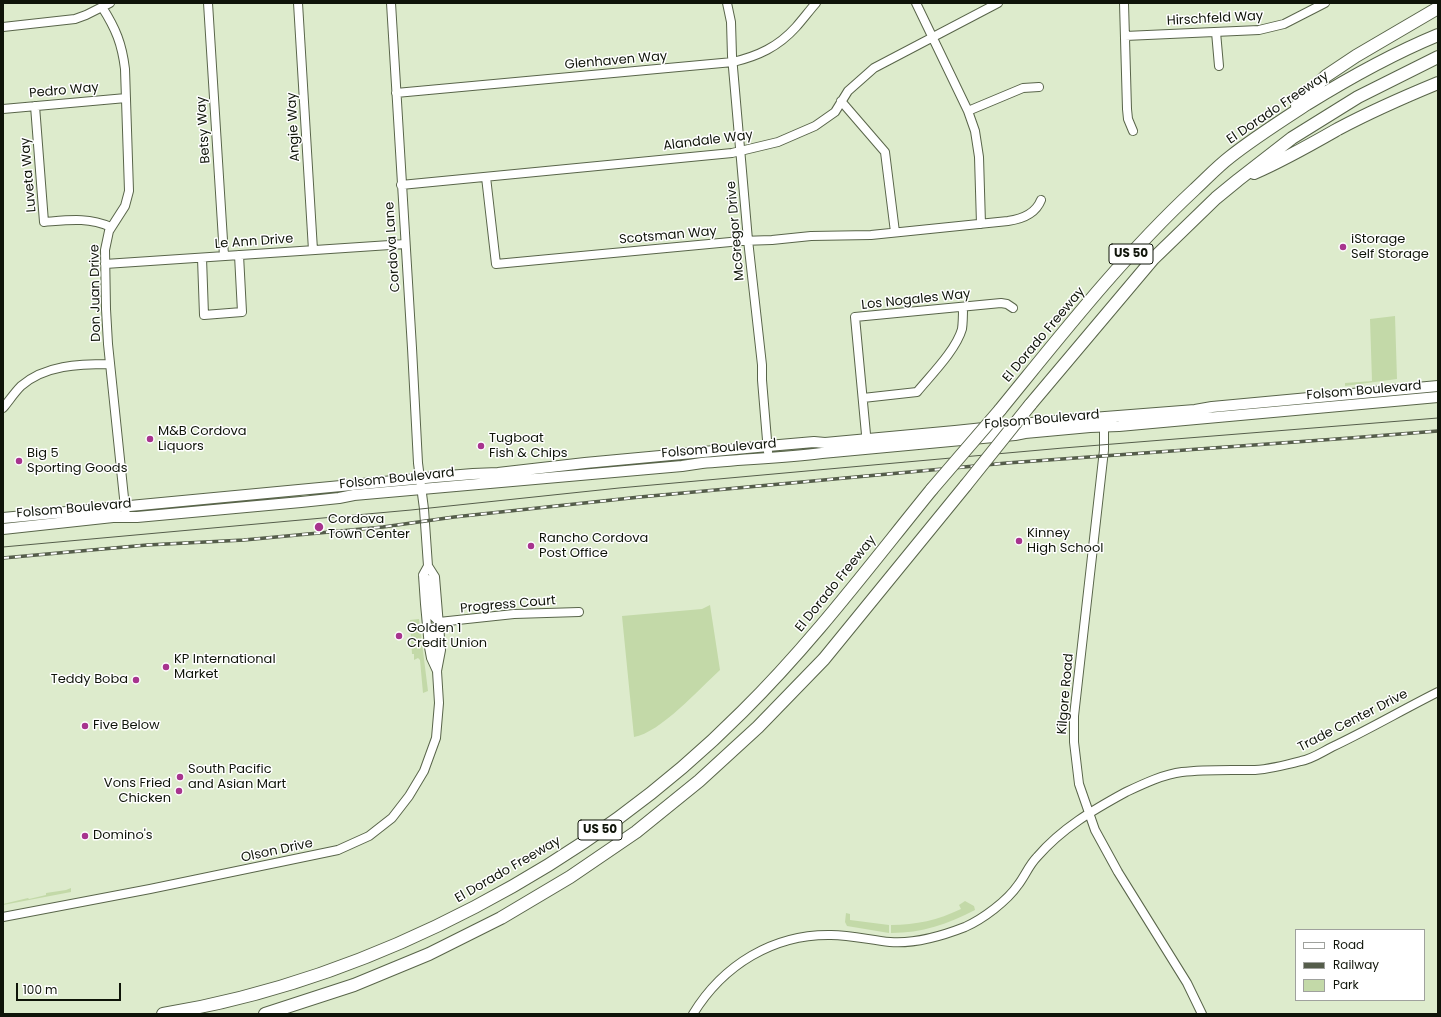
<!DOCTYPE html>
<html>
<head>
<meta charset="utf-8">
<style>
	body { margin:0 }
	#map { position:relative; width:1441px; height:1017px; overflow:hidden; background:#ddebcc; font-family:Poppins,sans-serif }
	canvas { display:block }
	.frame { position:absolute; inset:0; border:4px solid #0f1409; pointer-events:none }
	.legend { position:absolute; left:1295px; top:929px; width:130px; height:72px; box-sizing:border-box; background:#fff; border:1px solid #9fa19d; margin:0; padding:5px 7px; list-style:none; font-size:12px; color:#0f1409 }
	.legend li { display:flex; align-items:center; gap:8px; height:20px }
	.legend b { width:20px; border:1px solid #9fa19d }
	.scale { position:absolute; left:16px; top:983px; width:105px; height:18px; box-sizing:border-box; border:2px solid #0f1409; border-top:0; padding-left:5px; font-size:12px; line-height:14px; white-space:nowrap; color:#0f1409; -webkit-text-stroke:3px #fff; paint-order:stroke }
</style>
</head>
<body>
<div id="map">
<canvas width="1441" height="1017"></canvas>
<div class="frame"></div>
<ul class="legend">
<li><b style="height:5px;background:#fff"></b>Road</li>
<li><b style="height:5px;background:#555d4b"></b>Railway</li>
<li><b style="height:11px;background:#c3d9a8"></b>Park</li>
</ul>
<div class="scale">100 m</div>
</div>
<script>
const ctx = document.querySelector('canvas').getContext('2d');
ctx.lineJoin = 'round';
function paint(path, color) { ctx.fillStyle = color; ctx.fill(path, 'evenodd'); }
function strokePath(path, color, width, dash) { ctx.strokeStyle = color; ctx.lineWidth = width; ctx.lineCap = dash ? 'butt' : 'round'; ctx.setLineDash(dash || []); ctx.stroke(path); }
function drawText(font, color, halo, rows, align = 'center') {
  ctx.font = font + ' Poppins,sans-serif'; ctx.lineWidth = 3; ctx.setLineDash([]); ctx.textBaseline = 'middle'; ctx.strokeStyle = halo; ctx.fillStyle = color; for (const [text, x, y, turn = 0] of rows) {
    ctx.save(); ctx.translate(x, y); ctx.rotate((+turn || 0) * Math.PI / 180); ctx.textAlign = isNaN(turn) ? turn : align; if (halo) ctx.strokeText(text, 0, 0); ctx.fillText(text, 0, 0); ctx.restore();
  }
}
paint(new Path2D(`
	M1395 316 1397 379 1345 386V383L1372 381 1370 319Z
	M710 605 720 670C700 688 660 733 634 737L622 616 702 609Z
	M419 619 428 691 423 693 420 660 418 658 414 660V654H412L410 620Z
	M71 888V892L3 905V904L28 898 29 899 46 895V893L66 890Z
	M965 901 974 906 975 910C948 924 922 933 891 933V925C916 925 938 920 961 909L959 905Z
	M846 913 850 914V920L889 925V933L847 926 845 922Z`), '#c3d9a8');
const minor = new Path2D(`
	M208 3 224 256
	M298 3 313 250
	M727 3 731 22 732 56 748 240 762 365V380L768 452
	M916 3 968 111 975 131 979 157 981 224
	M1124 3 1127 109 1128 119 1133 131
	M102 7C116 29 122 44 125 69L129 191 125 206 109 231 105 250 106 309 108 344 126 517
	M3 27 75 19 86 15 110 3
	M1216 32 1219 66
	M1125 36 1259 30 1284 24 1325 3
	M396 93 733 62C758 56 778 47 796 27 803 19 809 11 816 3
	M841 101 885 152 895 232
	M35 106 44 222C69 220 88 217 111 227
	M3 109 126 98
	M968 111 1023 88 1039 87
	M486 177 496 264 741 241 772 240 811 236 871 235 1008 221C1022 219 1036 213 1041 200
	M401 185 732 153 778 142 815 126 835 112 848 91 874 68 998 3
	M202 258 204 315 242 312 239 255
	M105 264 405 244
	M863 398 917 392C931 375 956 350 962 329 963 322 963 314 963 307
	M3 408C9 401 14 393 21 386 45 365 79 364 110 364
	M1104 421V450L1074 716V742L1079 784 1095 830 1118 872 1187 983 1202 1014
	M867 445 855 317 1001 303 1007 304 1013 308
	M428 566 423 575 425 604 429 647 431 658 437 671
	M423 575 430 582 432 612 433 616 439 622
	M439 622 514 614 579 612
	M432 657C436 648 434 639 434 630L439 622
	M3 917 150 889 338 850 369 836 392 818 409 796 424 771 436 738 439 703 437 671 441 650 435 577 428 566 424 509 418 463 412 348 391 3
	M693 1014C723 965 773 934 831 935 851 935 870 940 890 942 915 944 942 936 965 927 983 919 1007 901 1018 885 1025 876 1029 865 1037 857 1062 828 1093 810 1126 792 1143 784 1164 774 1182 772 1206 769 1231 770 1255 770 1270 769 1286 765 1301 761 1312 759 1322 752 1332 747 1368 730 1402 710 1438 692`);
const major = new Path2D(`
	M3 518 436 477 473 474 498 473 585 463 768 446 814 442 825 443 955 431 1041 422 1195 410 1212 407 1438 386
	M3 529 113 517H137L301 502 339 498 354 495 682 466 702 463C742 459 782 458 822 453 887 447 951 441 1015 435L1025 433 1090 427 1119 426 1438 397`);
const highway = new Path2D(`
	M1297 106 1326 76 1356 56 1438 8
	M1254 173C1284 160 1310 145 1338 129 1370 112 1404 97 1438 83
	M1030 405 1153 259 1216 198 1238 180 1292 138 1358 97 1438 57
	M1000 410C1062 334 1122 257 1194 190 1206 179 1217 167 1230 157 1254 138 1281 121 1307 104 1349 78 1392 54 1438 35
	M163 1014C374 979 591 864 742 712 812 643 871 564 932 489
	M265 1014 354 985 429 954 501 918 570 877 636 832 699 781 758 727 824 659 966 485`);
strokePath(minor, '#59654a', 10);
strokePath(major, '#59654a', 12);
strokePath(highway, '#59654a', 14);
strokePath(minor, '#fff', 8);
strokePath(major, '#fff', 10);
strokePath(highway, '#fff', 12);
strokePath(new Path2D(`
	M3 547 411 510 619 488 884 464 1063 448 1438 418`), '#555d4b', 1);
const rail = new Path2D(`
	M3 558 147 545 244 540 383 527 454 517 640 497 1007 463 1350 438 1438 431`);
strokePath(rail, '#555d4b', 3.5);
strokePath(rail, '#fff', 2, [6]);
const highwayBridge = new Path2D(`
	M966 485 1030 405
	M932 489 1000 410`);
strokePath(highwayBridge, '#59654a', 14, []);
strokePath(highwayBridge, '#fff', 12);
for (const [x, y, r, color] of [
	[1343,247,4,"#a7348e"],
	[150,439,4,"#a7348e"],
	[481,446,4,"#a7348e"],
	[19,461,4,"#a7348e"],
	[319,527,5,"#a7348e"],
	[1019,541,4,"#a7348e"],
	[531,546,4,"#a7348e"],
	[399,636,4,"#a7348e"],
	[166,667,4,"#a7348e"],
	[136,680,4,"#a7348e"],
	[85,726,4,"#a7348e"],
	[180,777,4,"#a7348e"],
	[179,791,4,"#a7348e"],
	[85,836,4,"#a7348e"]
]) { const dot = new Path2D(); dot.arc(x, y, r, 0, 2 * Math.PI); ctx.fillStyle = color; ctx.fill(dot); strokePath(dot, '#fff', 1.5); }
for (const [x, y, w] of [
	[1131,254,44],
	[600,830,44]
]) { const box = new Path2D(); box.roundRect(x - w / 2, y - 10, w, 20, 3); ctx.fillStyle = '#fff'; ctx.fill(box); strokePath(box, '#0f1409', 1); }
drawText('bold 12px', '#0f1409', null, [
	["US 50",1131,254],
	["US 50",600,830]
]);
drawText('13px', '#0f1409', '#fff', [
	["Hirschfeld Way",1215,19,-3],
	["Glenhaven Way",616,61,-5],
	["Pedro Way",64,91,-5],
	["El Dorado Freeway",1278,108,-34],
	["Angie Way",294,127,-93],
	["Betsy Way",204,130,-94],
	["Alandale Way",708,141,-7],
	["Luveta Way",29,175,-95],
	["McGregor Drive",736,231,-95],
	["Scotsman Way",668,236,-5],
	["Le Ann Drive",254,242,-4],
	["Cordova Lane",393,247,-94],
	["Don Juan Drive",96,293,-91],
	["Los Nogales Way",916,300,-6],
	["El Dorado Freeway",1044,335,-50],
	["Folsom Boulevard",1364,391,-5],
	["Folsom Boulevard",1042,420,-5],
	["Folsom Boulevard",719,449,-5],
	["Folsom Boulevard",397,479,-6],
	["Folsom Boulevard",74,509,-5],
	["El Dorado Freeway",836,584,-51],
	["Progress Court",508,605,-5],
	["Kilgore Road",1066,694,-85],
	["Trade Center Drive",1353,721,-27],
	["Olson Drive",277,851,-12],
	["El Dorado Freeway",508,870,-30]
]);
drawText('13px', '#0f1409', '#fff', [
	["iStorage",1351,240],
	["Self Storage",1351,255],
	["M&B Cordova",158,432],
	["Liquors",158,447],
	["Tugboat",489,439],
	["Fish & Chips",489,454],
	["Big 5",27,454],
	["Sporting Goods",27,469],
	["Cordova",328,520],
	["Town Center",328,535],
	["Kinney",1027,534],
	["High School",1027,549],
	["Rancho Cordova",539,539],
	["Post Office",539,554],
	["Golden 1",407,629],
	["Credit Union",407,644],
	["KP International",174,660],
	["Market",174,675],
	["Teddy Boba",128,680,"right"],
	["Five Below",93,726],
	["South Pacific",188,770],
	["and Asian Mart",188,785],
	["Vons Fried",171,784,"right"],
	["Chicken",171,799,"right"],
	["Domino's",93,836]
], 'left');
</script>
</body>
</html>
